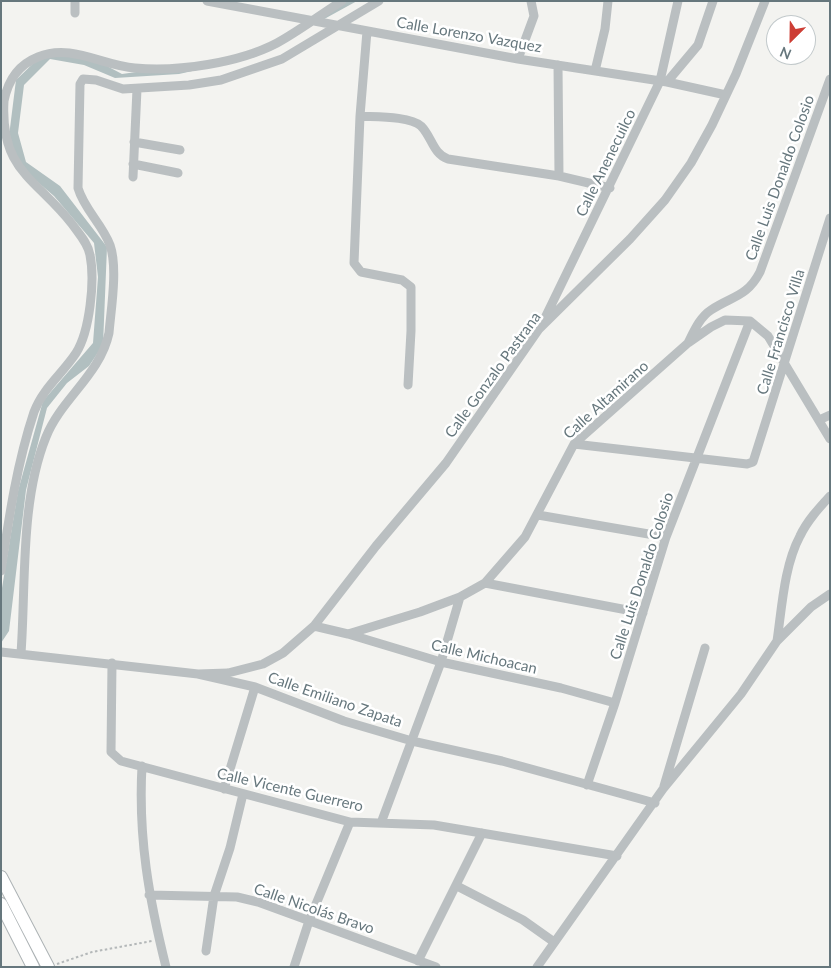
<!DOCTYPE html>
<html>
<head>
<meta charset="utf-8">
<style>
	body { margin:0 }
	#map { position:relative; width:831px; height:968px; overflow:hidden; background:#f3f3f0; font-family:Lato,sans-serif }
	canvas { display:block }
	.frame { position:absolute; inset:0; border:2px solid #66777d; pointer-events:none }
	.north { position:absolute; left:766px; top:15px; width:50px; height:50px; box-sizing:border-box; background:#fff; border:1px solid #c2c9cb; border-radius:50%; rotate:203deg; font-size:14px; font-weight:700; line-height:20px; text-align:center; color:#66777d }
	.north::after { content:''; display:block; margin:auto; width:18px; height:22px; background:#cd3e35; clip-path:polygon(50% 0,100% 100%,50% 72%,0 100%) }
</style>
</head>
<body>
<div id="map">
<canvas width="831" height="968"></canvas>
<div class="frame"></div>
<div class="north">N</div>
</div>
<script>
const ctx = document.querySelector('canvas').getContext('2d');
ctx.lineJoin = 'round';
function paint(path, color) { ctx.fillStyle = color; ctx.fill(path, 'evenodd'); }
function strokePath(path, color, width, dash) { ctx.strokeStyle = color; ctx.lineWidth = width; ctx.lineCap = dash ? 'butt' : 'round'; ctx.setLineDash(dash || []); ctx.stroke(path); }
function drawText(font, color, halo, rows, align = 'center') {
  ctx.font = font + ' Lato,sans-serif'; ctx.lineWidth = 5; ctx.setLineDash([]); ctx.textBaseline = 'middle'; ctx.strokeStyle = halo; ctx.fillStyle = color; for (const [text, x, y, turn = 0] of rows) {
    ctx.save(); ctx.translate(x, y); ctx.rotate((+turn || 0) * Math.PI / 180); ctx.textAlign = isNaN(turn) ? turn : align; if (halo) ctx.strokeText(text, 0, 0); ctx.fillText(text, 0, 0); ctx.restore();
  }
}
paint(new Path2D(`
	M342 1H357L255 57 179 74 115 78 84 65 50 59 24 85 18 133 26 162 60 186 107 247 103 345 89 366 67 383 47 408 26 490 9 631 1 643V594L18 491 43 401 93 343 98 277 94 243 54 196 20 167 9 136 16 80 45 52 88 56 122 74 186 65 235 56 286 38Z`), '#b1bfc0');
const secondary = new Path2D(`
	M1 877 48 967
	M1 904 33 967`);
strokePath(secondary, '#adb3b5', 14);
strokePath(new Path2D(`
	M57 964 92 952 152 941`), '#b4b8b9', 2, [2.5, 2.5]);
strokePath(new Path2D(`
	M207 1 518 59 667 82 726 95
	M75 13V1
	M367 31 360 116 354 263 361 272 402 280 411 287V331L408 385
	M518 59 534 16 531 1
	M558 65 559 176
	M595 71 605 29 608 1
	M667 82 698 45 713 1
	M360 116C375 117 410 116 421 126 432 137 433 154 448 159L559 176 610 188
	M134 142 180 150
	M133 164 178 173
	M133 177 137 89
	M543 322 660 81 678 1
	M688 343C694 331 700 317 711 310 732 296 747 297 760 272L830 79
	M819 420 830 415
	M574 444 747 464 753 462 830 218
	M538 515 666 537
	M1 571C9 517 17 463 34 412 43 388 63 373 76 353 90 331 95 280 90 255 88 243 79 234 72 224 36 178 0 171 4 101 8 80 18 65 38 57 71 43 103 66 135 68 178 72 239 63 277 43 299 31 320 15 342 1
	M485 583 643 613
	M314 626 348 634 420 612 460 597 485 583 525 537 574 444 688 343 711 327 725 320 750 321 768 336 830 439
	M348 634 441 662 561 688 615 703
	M777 641C782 607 784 566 800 536 807 521 819 508 830 496
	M1 652 198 674 255 687 344 721 412 741 502 761 655 803
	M21 653C26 585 20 501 46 437 61 399 100 375 109 333 111 309 118 268 110 245 102 224 84 209 78 188L80 84 83 79 96 80 123 89 189 85 221 80 282 59 379 1
	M112 663 111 752 121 761 350 822 434 825 617 856
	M198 674 228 673 263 664 283 653 314 626 376 546 446 463 539 329 630 239 665 200 691 163 712 125 736 74 765 1
	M142 766C138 837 149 899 166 967
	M587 785 615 703 666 537 750 321
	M664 786 705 648
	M224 789 255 687
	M381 823 441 662 460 597
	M457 886 523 920 554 942
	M149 895 237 897 258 902 436 967
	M206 951 214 896 230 848 243 794
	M418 961 482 833
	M294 967 309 921 350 822
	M537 967 663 789 741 694 777 641 811 607 830 594`), '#babfc1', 9);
strokePath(secondary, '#fff', 12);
drawText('15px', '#66777d', '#fff', [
	["Calle Lorenzo Vazquez",469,35,10],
	["Calle Anenecuilco",606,163,-64],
	["Calle Luis Donaldo Colosio",780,178,-70],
	["Calle Francisco Villa",781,332,-73],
	["Calle Gonzalo Pastrana",493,375,-54],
	["Calle Altamirano",606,400,-42],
	["Calle Luis Donaldo Colosio",642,576,-72],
	["Calle Michoacan",484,657,13],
	["Calle Emiliano Zapata",335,700,19],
	["Calle Vicente Guerrero",290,790,13],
	["Calle Nicolás Bravo",314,909,19]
]);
</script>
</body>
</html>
